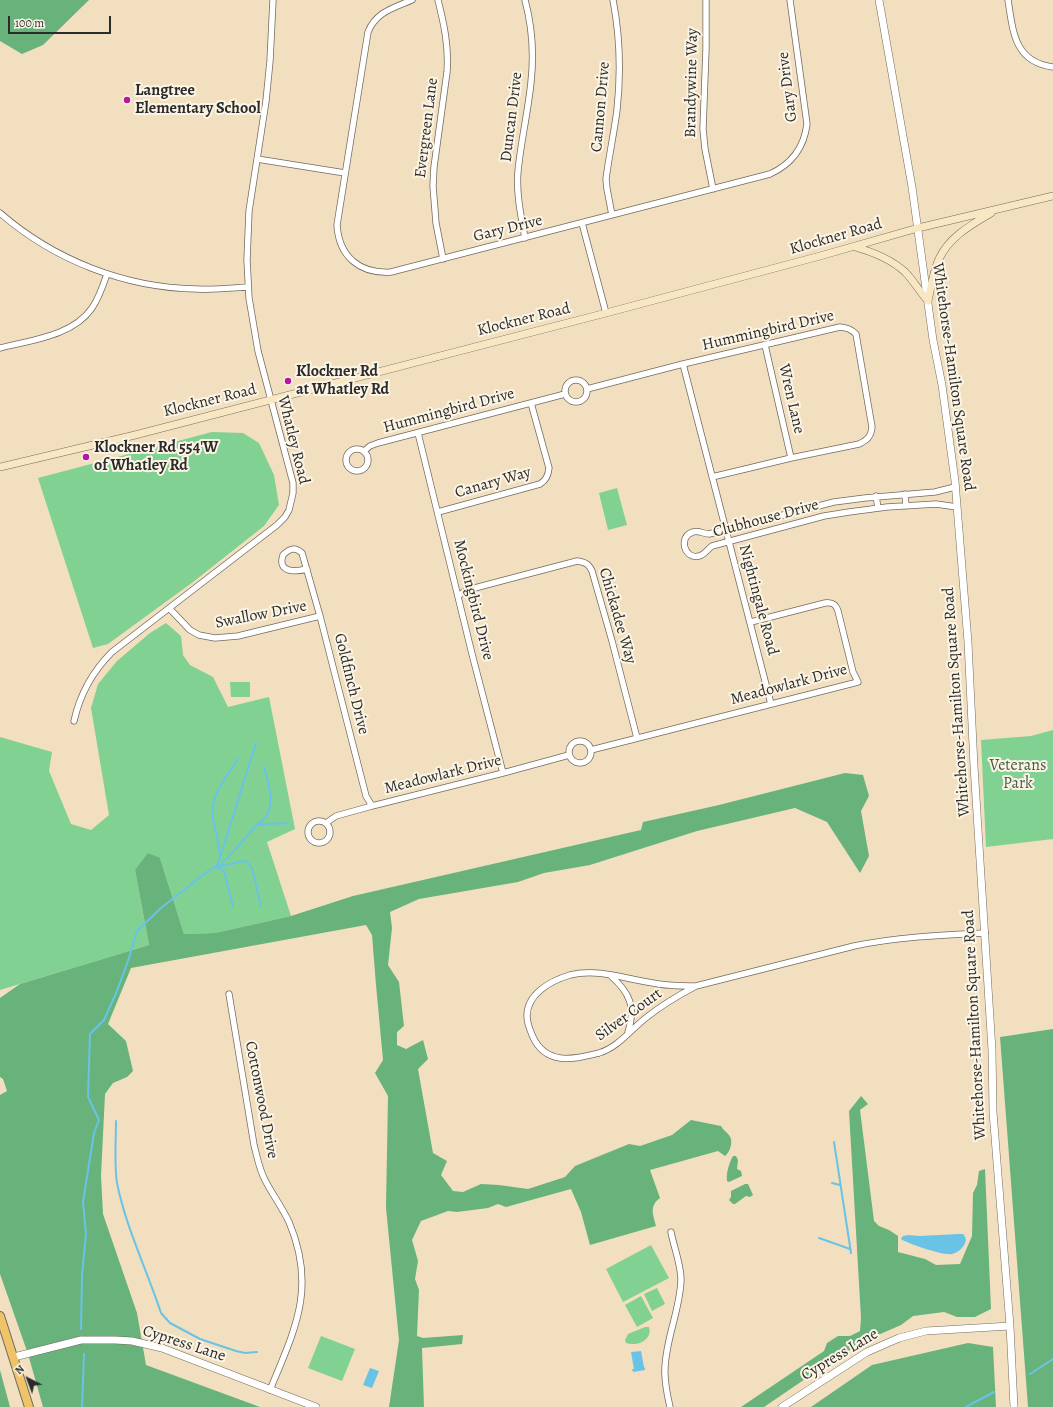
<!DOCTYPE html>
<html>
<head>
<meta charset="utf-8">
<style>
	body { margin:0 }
	#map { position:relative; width:1053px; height:1407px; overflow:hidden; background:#f2dfc0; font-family:Alegreya,serif }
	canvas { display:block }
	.north { position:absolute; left:8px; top:1359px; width:40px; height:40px; -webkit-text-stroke:3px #fcf5e5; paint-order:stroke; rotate:318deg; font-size:11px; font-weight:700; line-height:16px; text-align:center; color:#2b2b2b }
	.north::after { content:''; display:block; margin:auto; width:14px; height:18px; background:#2b2b2b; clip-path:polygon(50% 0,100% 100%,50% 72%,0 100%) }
	.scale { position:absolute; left:8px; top:16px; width:103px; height:18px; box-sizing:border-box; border:2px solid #2b2b2b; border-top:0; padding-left:5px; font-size:12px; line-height:14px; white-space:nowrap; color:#2b2b2b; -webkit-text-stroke:3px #fcf5e5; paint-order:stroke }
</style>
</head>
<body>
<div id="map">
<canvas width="1053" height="1407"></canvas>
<div class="north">N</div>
<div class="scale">100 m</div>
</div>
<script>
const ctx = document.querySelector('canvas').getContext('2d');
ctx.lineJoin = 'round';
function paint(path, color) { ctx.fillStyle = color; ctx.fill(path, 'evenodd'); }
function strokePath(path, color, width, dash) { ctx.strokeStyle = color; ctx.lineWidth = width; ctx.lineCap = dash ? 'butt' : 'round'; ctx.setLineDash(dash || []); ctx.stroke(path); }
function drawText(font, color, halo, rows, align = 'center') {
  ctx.font = font + ' Alegreya,serif'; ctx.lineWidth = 4; ctx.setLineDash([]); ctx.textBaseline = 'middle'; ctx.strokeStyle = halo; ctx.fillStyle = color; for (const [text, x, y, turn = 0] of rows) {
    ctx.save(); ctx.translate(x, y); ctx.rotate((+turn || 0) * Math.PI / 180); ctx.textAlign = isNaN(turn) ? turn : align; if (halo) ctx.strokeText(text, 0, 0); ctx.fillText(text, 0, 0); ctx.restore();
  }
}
paint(new Path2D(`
	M212 432 243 433 259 443 274 475 279 505 264 526 193 582 108 644 93 648 38 478Z
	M617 488 627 525 608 530 599 493Z
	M166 623 181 636 183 655 190 665 213 677 228 707 269 697 295 829 267 842 291 916 215 933 184 934 160 858 135 870 149 945 0 990V737L52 752 49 771 71 824 91 830 109 815 91 708 98 684 117 661 150 633Z
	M230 682H250V697H231Z
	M1053 730V839L986 847 981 740 1031 736Z
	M651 1245 669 1278 623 1302 606 1269Z
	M657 1288 665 1304 652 1311 644 1294Z
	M641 1296 653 1318 637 1327 625 1305Z
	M645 1327H649C653 1340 637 1347 626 1343L625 1340 628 1334Z
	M321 1336 355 1349 342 1381 308 1368Z`), '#81d192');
paint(new Path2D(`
	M0 0H89L43 45 22 54 0 41Z
	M845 773 863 775 869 796 861 811 869 856 860 873 827 822 795 808 697 831 590 865 544 873 518 882 419 899 390 912 392 928 388 965 399 982 404 1026 397 1032V1045L406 1049 423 1040 428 1059 418 1069 433 1153 447 1161 441 1175 453 1191 463 1192 481 1184 499 1185 528 1189 565 1177 575 1166 629 1144 640 1146 672 1135 691 1120 721 1126C723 1130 727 1132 729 1135 734 1141 730 1152 725 1156L718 1151 650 1170 660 1198C649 1206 653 1215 656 1226L590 1245 581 1212 571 1189 506 1207 498 1204 488 1208 457 1212 448 1211 421 1221 412 1240 418 1261 415 1279 419 1290 417 1336 423 1338 463 1335 462 1344 422 1348 424 1407H389L399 1340 386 1208 388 1096 375 1073 383 1060 376 985 372 935 366 925 131 968 108 1024 126 1041 133 1071 127 1077 113 1083 105 1094 101 1176 103 1214 137 1313 146 1365 260 1407H43L28 1354 0 1274V1095L7 1091 3 1079 0 1077V998L20 984 149 945 135 870 148 853 160 858 184 934 215 933 291 916 353 896 641 830 643 822 719 805Z
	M1053 1029V1407H1028L1000 1037Z
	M861 1096 868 1104 860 1110 874 1221 879 1226 889 1230 898 1236V1252L925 1259 936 1265 960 1264 972 1236 973 1193 977 1185 979 1171 985 1169 991 1309 975 1317H957L944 1312 913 1316 901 1325 869 1339 836 1358 764 1407H741L824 1351 827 1343 838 1336H850L860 1331 861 1318 849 1111Z
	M733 1156H736L738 1160 737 1169 741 1171 742 1176 729 1182 727 1181C726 1173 729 1163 733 1156Z
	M745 1184H748L753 1195 750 1197 746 1196 735 1204H733L729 1200 731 1197V1191Z
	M968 1343 993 1347 996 1407H811L872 1365Z
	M0 1370 10 1407H0Z`), '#68b37c');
paint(new Path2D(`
	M958 1234H963C966 1237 967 1241 964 1245 962 1249 957 1253 952 1254 944 1256 908 1244 901 1239L903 1236 908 1235 920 1236Z
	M641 1351 644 1367 645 1368V1370L633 1372 632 1369H634L631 1352Z
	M370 1368 379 1371 372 1388 363 1385Z`), '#69c3e6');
strokePath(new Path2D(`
	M257 825 262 824 288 823
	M220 855C219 842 215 830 213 818 209 796 227 776 238 759
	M214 868 218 864 256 743
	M233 907 224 871 218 867C232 855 243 840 256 826 260 822 266 818 268 813 274 797 268 782 264 767
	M116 1121C116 1141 114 1163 117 1183 126 1228 147 1270 161 1313L170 1323 200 1339 236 1351 245 1353 257 1352
	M834 1142 851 1253
	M832 1183 840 1185
	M819 1238 850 1249
	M81 1329 82 1275 86 1234 83 1202 94 1133 99 1120 88 1097 90 1034 104 1020 117 991 129 958 137 931 161 908 208 871 213 868 243 861 247 862 252 868 261 906
	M1030 1374 1053 1359
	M82 1407 84 1354
	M966 1407 994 1392`), '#69c3e6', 2);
const minor = new Path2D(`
	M412 0C393 8 376 12 368 32L337 225C339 257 360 274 391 272L770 174C792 164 804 148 807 124L790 0
	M438 0C444 24 449 47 447 72L434 167 433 186 436 223 443 259
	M525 0C532 26 534 55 531 82 528 112 521 141 518 171 516 193 521 216 525 238
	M706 0V49L703 129 705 149 713 189
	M1008 0C1013 31 1014 62 1053 67
	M257 159 345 173
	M0 213C54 260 125 288 197 289 214 290 231 288 248 287
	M612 215 607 189 606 179C609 156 614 133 617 110 621 73 620 36 613 0
	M582 223 606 313
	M765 345 791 458
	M0 348C31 340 73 336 92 308 99 298 103 286 107 274
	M683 364 771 704
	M565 391a11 11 0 1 1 22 0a11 11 0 1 1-22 0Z
	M587 389 683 364 840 327C847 328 851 329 856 334L872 427C871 437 867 440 859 444L791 458 712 477
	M418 433 472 654 503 773
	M346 460a11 11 0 1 1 22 0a11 11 0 1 1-22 0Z
	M364 451 370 446 378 443 565 394
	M955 487 935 492 865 498 834 502 709 534C704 534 698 530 693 532 678 536 684 560 699 556 704 555 708 549 712 546L824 516 849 512 887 507 936 504 957 507
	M905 494 906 506
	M876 496 878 508
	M438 512 540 484C546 480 548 476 549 468L531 403
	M307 569C295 572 277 573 283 555 290 548 295 547 302 553L320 616 366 796 372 806
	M458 596 467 590 577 561C585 562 589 564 592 571L612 641 637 738
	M169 608 190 630 199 635 215 638 238 636 320 616
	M74 721C80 694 92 672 112 652L277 525 285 517 289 510 293 493V483L258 351 249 298 247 260 249 211 266 101 270 61 273 0
	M569 752a11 11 0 1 1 22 0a11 11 0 1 1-22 0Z
	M591 750 858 682 853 672 838 611C836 604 832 602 825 603L751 622
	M308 832a11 11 0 1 1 22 0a11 11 0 1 1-22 0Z
	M326 823 336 816 372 806 503 773 569 755
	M611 976C630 993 636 1007 628 1032
	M696 986C679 995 662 1005 647 1017 631 1029 619 1047 599 1053 587 1056 572 1060 560 1058 547 1056 538 1048 533 1037 530 1030 527 1024 527 1016 527 994 550 981 570 975 598 968 625 979 653 983 667 986 681 986 696 986L854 946C897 937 941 935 985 933
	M229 994 254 1145C257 1156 259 1169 265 1180 272 1194 282 1207 289 1222 317 1288 295 1329 270 1390
	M670 1407C667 1394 664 1381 665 1368 666 1338 680 1310 681 1280 681 1264 674 1248 671 1232`);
const tertiary = new Path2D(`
	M879 0 912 187 933 340 942 385 955 481 968 642 974 766 992 1050 993 1112 1010 1326 1014 1407
	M14 1357 81 1340H115L132 1341 162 1348 316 1407
	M782 1407 867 1352 899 1338 926 1331 1010 1326`);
const secondary = new Path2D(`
	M855 247C873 252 891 259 905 272 913 280 920 292 928 301
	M928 301C931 288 933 272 939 259 949 237 971 225 991 213
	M0 467 135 435 606 313 820 256 918 228 1053 196`);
const primary = new Path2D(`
	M0 1316 29 1407`);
strokePath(minor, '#716a5f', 7);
strokePath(tertiary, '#716a5f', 8);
strokePath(secondary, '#716a5f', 8);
strokePath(primary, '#716a5f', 10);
strokePath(minor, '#fff', 5.5);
strokePath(tertiary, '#fff', 7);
strokePath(secondary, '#f9e7c3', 7);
strokePath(primary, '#efc469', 8);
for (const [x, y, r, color] of [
	[127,100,4,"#b5179e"],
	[288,381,4,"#b5179e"],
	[86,457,4,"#b5179e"]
]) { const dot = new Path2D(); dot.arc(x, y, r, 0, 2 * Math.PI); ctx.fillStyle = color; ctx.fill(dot); strokePath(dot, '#fcf5e5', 1.5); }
drawText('16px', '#2b2b2b', '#fcf5e5', [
	["Brandywine Way",692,83,-89],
	["Gary Drive",788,87,-97],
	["Cannon Drive",601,107,-85],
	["Duncan Drive",512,117,-83],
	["Evergreen Lane",427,128,-83],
	["Gary Drive",508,229,-14],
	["Klockner Road",836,237,-16],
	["Klockner Road",524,320,-14],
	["Hummingbird Drive",768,331,-13],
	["Whitehorse-Hamilton Square Road",953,377,82],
	["Wren Lane",791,399,77],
	["Klockner Road",210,401,-14],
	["Hummingbird Drive",449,411,-15],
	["Whatley Road",293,440,76],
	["Canary Way",493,483,-16],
	["Clubhouse Drive",766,519,-15],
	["Mockingbird Drive",473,600,76],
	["Nightingale Road",758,600,75],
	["Swallow Drive",261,615,-11],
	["Chickadee Way",617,616,74],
	["Goldfinch Drive",351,684,76],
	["Meadowlark Drive",789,685,-15],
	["Whitehorse-Hamilton Square Road",957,702,-94],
	["Meadowlark Drive",443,775,-14],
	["Silver Court",629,1015,-36],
	["Whitehorse-Hamilton Square Road",975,1025,-93],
	["Cottonwood Drive",261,1100,79],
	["Cypress Lane",184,1344,18],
	["Cypress Lane",840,1355,-31]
]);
drawText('bold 16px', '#2b2b2b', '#fcf5e5', [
	["Langtree",135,91],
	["Elementary School",135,109],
	["Klockner Rd",296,372],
	["at Whatley Rd",296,390],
	["Klockner Rd 554'W",94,448],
	["of Whatley Rd",94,466]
], 'left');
drawText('16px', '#455d4a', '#fcf5e5', [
	["Veterans",1018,766],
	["Park",1018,784]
]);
</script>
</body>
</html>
